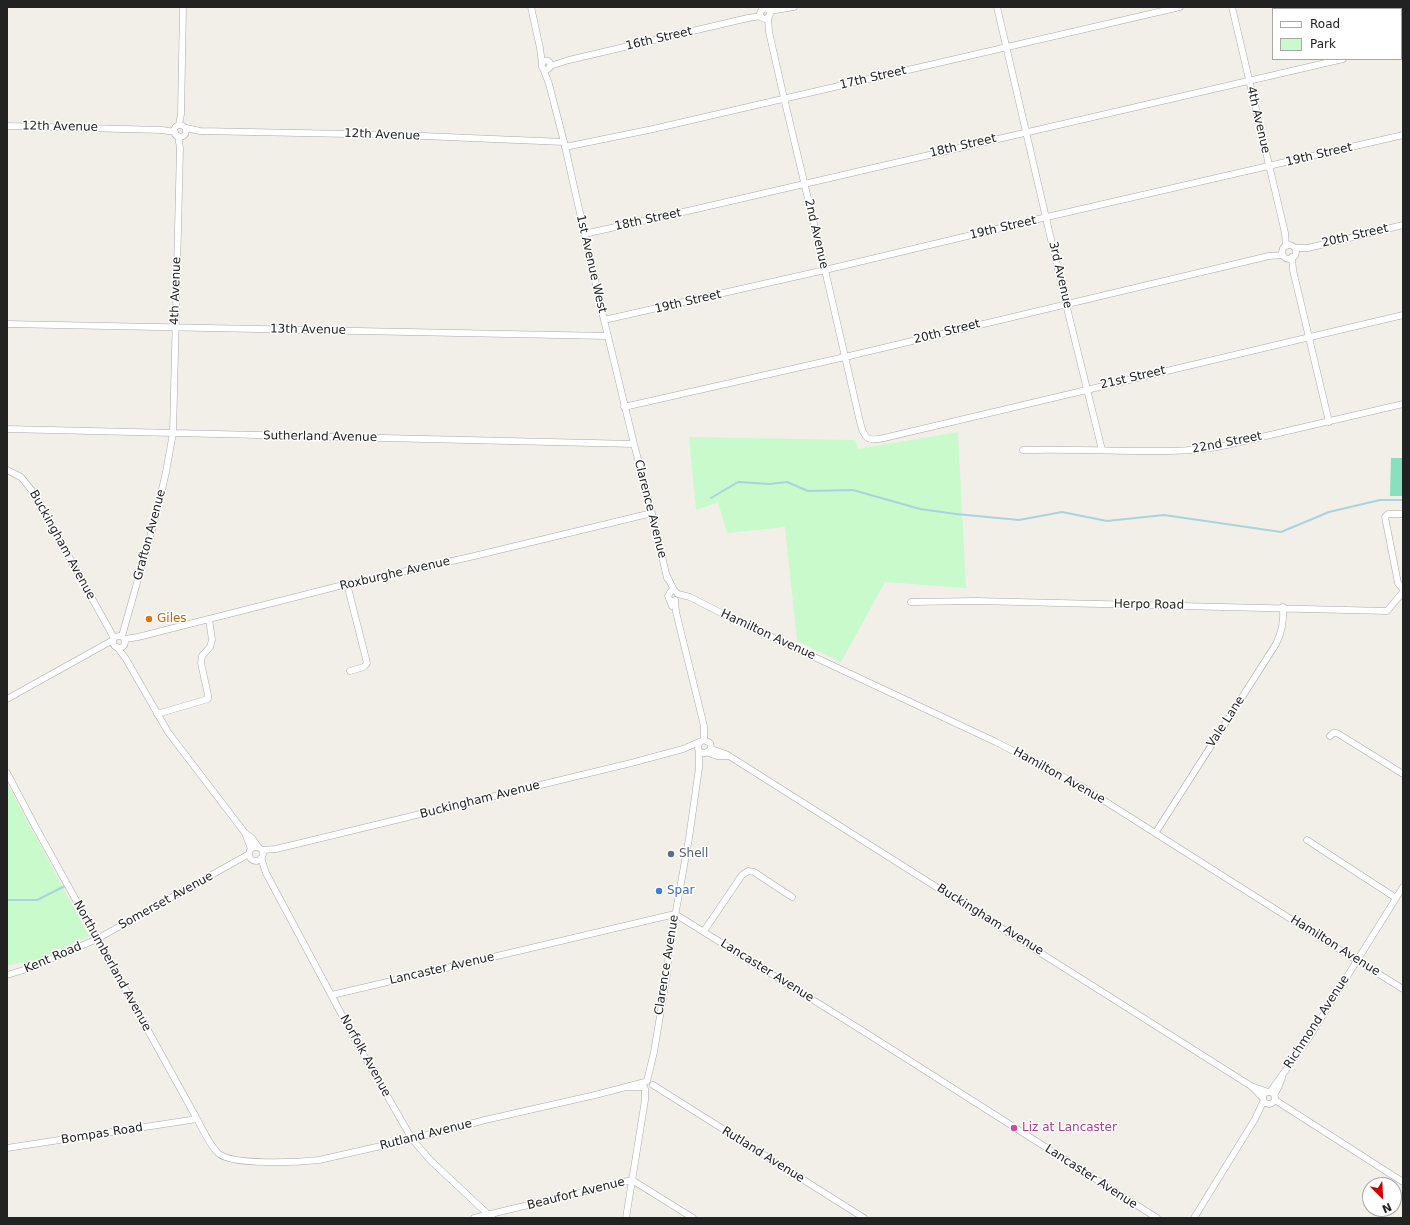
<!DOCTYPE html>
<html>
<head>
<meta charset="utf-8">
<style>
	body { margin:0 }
	#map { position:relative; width:1410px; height:1225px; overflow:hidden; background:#f2efe9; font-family:"DejaVu Sans",sans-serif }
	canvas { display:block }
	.frame { position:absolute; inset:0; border:8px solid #222; pointer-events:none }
	.legend { position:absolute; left:1272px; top:8px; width:130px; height:52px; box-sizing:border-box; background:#fff; border:1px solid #a7a7a7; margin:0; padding:5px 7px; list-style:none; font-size:12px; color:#222 }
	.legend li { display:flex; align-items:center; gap:8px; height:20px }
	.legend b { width:20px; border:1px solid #a7a7a7 }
	.north { position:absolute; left:1362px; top:1177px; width:40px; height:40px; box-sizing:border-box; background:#fff; border:1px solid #a7a7a7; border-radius:50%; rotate:156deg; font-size:11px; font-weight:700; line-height:16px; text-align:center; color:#222 }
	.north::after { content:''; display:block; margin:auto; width:14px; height:18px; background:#d40000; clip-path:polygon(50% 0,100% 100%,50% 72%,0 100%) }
</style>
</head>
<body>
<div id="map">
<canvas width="1410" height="1225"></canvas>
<div class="frame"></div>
<ul class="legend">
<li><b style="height:5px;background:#fff"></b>Road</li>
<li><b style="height:11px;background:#c8facc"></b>Park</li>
</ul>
<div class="north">N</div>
</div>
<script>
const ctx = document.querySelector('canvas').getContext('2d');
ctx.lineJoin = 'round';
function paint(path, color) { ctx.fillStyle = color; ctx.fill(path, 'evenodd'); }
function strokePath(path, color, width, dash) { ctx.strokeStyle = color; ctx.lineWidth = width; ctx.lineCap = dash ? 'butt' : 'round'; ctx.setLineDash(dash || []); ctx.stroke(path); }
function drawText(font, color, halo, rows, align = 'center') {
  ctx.font = font + ' "DejaVu Sans",sans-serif'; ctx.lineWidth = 3; ctx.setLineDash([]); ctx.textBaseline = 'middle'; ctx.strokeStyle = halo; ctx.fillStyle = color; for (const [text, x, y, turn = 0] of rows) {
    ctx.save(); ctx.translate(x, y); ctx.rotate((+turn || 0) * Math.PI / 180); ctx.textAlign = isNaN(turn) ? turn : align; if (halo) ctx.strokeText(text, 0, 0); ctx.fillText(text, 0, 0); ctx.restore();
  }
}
paint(new Path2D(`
	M958 432 966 588 885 582 841 662 797 641 785 527 727 533 718 502 696 510 689 437 855 440 858 449Z
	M7 783 89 936 31 962 7 965Z`), '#c8facc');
paint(new Path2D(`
	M1391 458H1403V496H1390Z`), '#88e0be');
strokePath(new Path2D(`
	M711 498 738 482 770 484 787 482 808 491 853 490 920 509 956 514 1019 520 1062 512 1107 521 1164 515 1281 532 1329 512 1380 500H1403
	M7 900H37L67 885`), '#aad3df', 2);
const minor = new Path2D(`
	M531 7 540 48 542 64
	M997 7 1066 304 1102 450
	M1232 7 1285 233 1286 246
	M760 14a5 5 0 1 1 10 0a5 5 0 1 1-10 0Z
	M769 11 794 7
	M768 17 769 32 784 98 825 270 860 422C864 438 867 442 884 438L1403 315
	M1401 45H1403
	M541.5 65a4.5 4.5 0 1 1 9 0a4.5 4.5 0 1 1-9 0Z
	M550 66 569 60 748 18 761 16
	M543 68 549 84 564 142 604 320 634 444 652 513 667 578
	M179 125 181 114 183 7
	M174 131a6 6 0 1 1 12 0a6 6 0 1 1-12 0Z
	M7 126 162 130 175 132
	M186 128 200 131 399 135 564 142
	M565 147 653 129 1180 7
	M584 234 692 210 1343 59
	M1282 252a7 7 0 1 1 14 0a7 7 0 1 1-14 0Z
	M1295 248H1308L1403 225
	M1292 257 1293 270 1329 422
	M604 320 825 270 1047 217 1403 135
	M7 324 608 336
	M624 407 845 357 1269 256 1283 255
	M7 429 634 444
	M1023 450C1058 449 1094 450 1130 451 1163 451 1194 452 1227 445L1403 404
	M7 470 21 477 33 492 114 638
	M1402 514H1388L1385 517 1398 583 1403 589
	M666 574 674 590 678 594 690 597 733 619 996 742 1081 786 1308 930 1403 989
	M347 584 367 663 364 667 350 671
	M671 591 668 596 672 606
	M675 600 676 612 704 726V740
	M911 602 976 601 1387 611 1403 592
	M113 642a6 6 0 1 1 12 0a6 6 0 1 1-12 0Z
	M122 636 155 519 166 472 173 433 180 148 178 136
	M125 639 138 637 347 584 470 557 652 513
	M117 647 126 659 168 732 245 833 252 838 258 847
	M7 699 113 640
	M157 714 208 699V695L201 663 202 656 210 647 212 640 209 619
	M1330 736 1333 733H1337L1403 774
	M711 749 726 754 1251 1086 1262 1097
	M708 753 717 756H728
	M7 773 35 826 197 1119C203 1130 209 1144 218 1153 231 1166 300 1162 319 1160L412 1139 485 1120 595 1095 645 1082
	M1156 832 1276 644C1282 632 1284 620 1283 607
	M245 833 251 849
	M1307 840 1396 898
	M249 854a7 7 0 1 1 14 0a7 7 0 1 1-14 0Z
	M263 850 276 849 631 763 683 749 704 740 710 743 711 747 710 750 705 753H701L698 749 699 743
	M261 858 266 873 359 1047 412 1139 431 1161 492 1218
	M704 931 742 875 748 871 754 872 792 897
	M7 975 30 968 97 939 249 854
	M332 995 675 914 863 1031 1157 1218
	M647 1081 654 1052 667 974 669 950 689 838 699 768V751
	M653 1085 864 1218
	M1251 1086 1268 1092
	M628 1087H644
	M1263 1098a6 6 0 1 1 12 0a6 6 0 1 1-12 0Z
	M1270 1092 1308 1039 1403 887
	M1274 1095 1278 1088 1282 1078
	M1275 1100 1403 1182
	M7 1148 197 1119
	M474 1218 632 1180 693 1218
	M626 1218 645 1100V1089
	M1194 1218 1255 1119 1263 1102`);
strokePath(minor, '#a9a9a9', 7);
strokePath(minor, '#fff', 6);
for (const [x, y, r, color] of [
	[149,619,4,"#e8710a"],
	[671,854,4,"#5c6f8a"],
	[659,891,4,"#3f7fe0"],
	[1014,1128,4,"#d1479c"]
]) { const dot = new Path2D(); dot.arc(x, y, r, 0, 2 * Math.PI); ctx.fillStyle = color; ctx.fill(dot); strokePath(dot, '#fff', 1.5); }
drawText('12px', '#222', '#fff', [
	["16th Street",659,39,-13],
	["17th Street",873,78,-13],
	["4th Avenue",1258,120,77],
	["12th Avenue",60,127,1],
	["12th Avenue",382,135,2],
	["18th Street",963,146,-13],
	["19th Street",1319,155,-13],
	["18th Street",648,220,-12],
	["19th Street",1003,228,-13],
	["2nd Avenue",816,234,77],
	["20th Street",1355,236,-13],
	["1st Avenue West",591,264,77],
	["3rd Avenue",1060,275,77],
	["4th Avenue",176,291,-88],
	["19th Street",688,302,-13],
	["13th Avenue",308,330,1],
	["20th Street",947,332,-14],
	["21st Street",1133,378,-13],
	["Sutherland Avenue",320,437,1],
	["22nd Street",1227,443,-11],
	["Clarence Avenue",650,509,76],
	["Grafton Avenue",150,535,-75],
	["Buckingham Avenue",62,545,61],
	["Roxburghe Avenue",395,574,-13],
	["Herpo Road",1149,605,1],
	["Hamilton Avenue",768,635,25],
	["Vale Lane",1226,722,-57],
	["Hamilton Avenue",1059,776,29],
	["Buckingham Avenue",480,800,-14],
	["Somerset Avenue",166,901,-29],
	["Buckingham Avenue",990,920,32],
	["Hamilton Avenue",1335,946,32],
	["Kent Road",53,958,-23],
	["Clarence Avenue",667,965,-81],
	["Northumberland Avenue",112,966,61],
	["Lancaster Avenue",442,969,-13],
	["Lancaster Avenue",767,971,32],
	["Richmond Avenue",1317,1022,-57],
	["Norfolk Avenue",365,1056,61],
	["Bompas Road",102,1134,-9],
	["Rutland Avenue",426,1135,-14],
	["Rutland Avenue",763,1155,32],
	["Lancaster Avenue",1091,1177,33],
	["Beaufort Avenue",576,1194,-14]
]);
drawText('12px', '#c56008', '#fff', [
	["Giles",157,619]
], 'left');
drawText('12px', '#4e5e75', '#fff', [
	["Shell",679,854]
], 'left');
drawText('12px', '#366cbe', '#fff', [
	["Spar",667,891]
], 'left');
drawText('12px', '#b23c85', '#fff', [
	["Liz at Lancaster",1022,1128]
], 'left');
</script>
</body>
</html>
